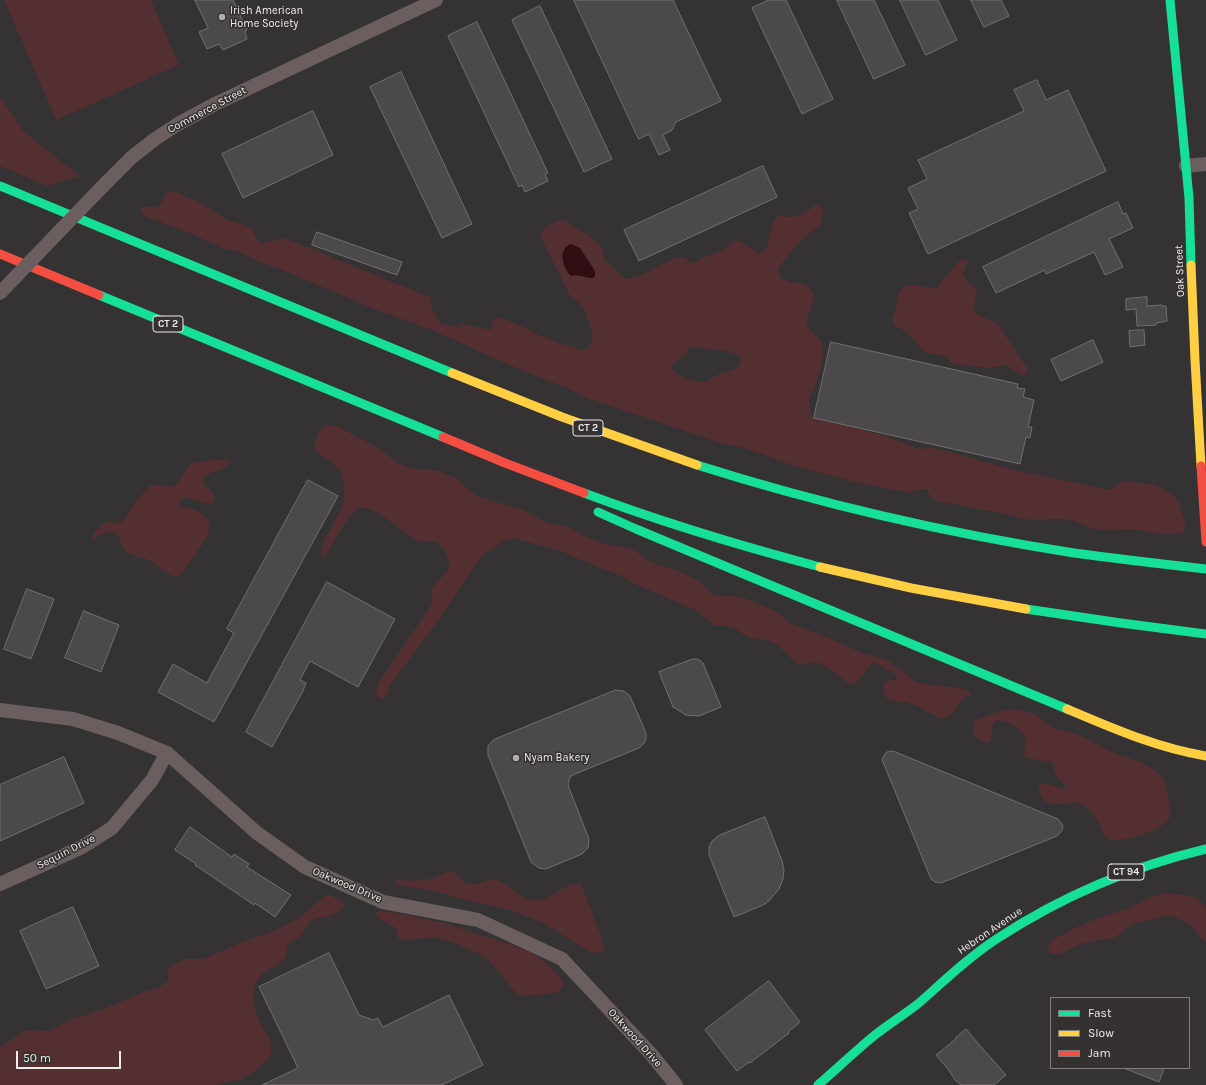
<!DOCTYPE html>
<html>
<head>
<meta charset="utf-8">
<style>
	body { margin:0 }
	#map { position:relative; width:1206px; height:1085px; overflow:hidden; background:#343232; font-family:Karla,sans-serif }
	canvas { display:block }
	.legend { position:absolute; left:1050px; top:997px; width:140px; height:72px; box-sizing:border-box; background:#353131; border:1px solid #7f7c7c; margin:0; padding:5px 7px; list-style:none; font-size:12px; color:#eeecec }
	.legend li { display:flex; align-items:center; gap:8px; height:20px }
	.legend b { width:20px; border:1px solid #7f7c7c }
	.scale { position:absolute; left:16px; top:1051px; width:105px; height:18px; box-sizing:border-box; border:2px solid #eeecec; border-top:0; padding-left:5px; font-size:12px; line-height:14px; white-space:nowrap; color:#eeecec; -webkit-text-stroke:3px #353131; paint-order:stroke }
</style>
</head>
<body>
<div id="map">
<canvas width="1206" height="1085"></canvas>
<ul class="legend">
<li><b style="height:5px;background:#16e098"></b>Fast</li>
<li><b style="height:5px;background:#ffcf43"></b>Slow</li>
<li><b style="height:5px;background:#f24e42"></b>Jam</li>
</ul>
<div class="scale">50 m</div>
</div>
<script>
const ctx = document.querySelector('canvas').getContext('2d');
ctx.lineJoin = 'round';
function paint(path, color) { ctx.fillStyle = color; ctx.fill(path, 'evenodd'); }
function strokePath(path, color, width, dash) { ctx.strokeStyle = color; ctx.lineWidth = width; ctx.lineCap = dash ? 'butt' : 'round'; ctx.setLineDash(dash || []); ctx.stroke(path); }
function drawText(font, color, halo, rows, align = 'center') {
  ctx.font = font + ' Karla,sans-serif'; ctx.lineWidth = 3; ctx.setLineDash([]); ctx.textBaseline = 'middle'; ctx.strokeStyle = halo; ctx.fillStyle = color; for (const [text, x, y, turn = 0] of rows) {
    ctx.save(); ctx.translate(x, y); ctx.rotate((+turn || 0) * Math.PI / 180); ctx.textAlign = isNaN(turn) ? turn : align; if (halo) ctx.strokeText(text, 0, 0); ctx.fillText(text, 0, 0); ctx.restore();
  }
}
paint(new Path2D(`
	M4 0H151L179 65 56 120Z
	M0 96 24 132 80 176 47 186 0 166Z
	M171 191H174L197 201 228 220 251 227 257 239 261 243C269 243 276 239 284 238 333 257 381 278 430 297L432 310 437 315V320L443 324 458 327 461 324H464L489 330 491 329 494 318C504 315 532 332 543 337 556 342 569 346 582 350 601 349 588 315 582 306 579 302 574 300 570 296 567 291 565 284 562 279 555 265 547 250 540 235L545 228 557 221 563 220 570 223 582 232 591 237 602 247 605 261 616 270 624 279C642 279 659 263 677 258 679 258 681 257 683 257 686 257 688 261 690 263H693L704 257 721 251 731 243 739 240 749 247 753 248 757 254C773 253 767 228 776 218 780 214 786 217 791 217 800 216 810 211 815 204 827 208 824 222 816 229 812 232 807 234 803 238 794 248 785 258 778 269L780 276C781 278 783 279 785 280 797 286 802 278 813 292 813 296 813 301 812 305 809 313 805 319 808 327L821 341 823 352 822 364 814 390 809 397V405L811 414 813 417 820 420 844 425 882 435 920 449 928 448 939 449 1014 470 1106 489H1113L1119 483 1125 481 1156 485 1175 497 1179 502 1186 526 1182 533 1166 534 1130 529 1105 530 1094 529 1071 520 1056 519 1036 520 1023 519 1005 514 937 501 931 498 927 490 923 489 909 493 855 482 795 466 744 448 720 443 699 436 685 431 586 398 567 388 523 371 430 329 374 309 297 276 253 259 240 252 222 248 185 231 144 216 140 210C143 205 151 207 157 207L161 203 166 193ZM691 347C703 348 730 350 740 356L741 359C737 373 728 370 717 375 714 376 710 380 706 382 697 382 678 377 672 369L673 364 687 353 688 350Z
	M961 260H966L968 262 963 273 966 280 977 291C976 298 974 304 974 311L980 316 997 323 1027 368V372L1025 374 1022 375 1008 366H1002L988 368 952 363 944 356 925 352 910 335 900 328 893 325 892 318C896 313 896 306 897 299 903 276 921 289 937 288L957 263Z
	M331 425 337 426 375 446 400 464 410 468 439 471 457 478 472 493 479 497 523 510 549 524 563 525 571 528 583 535 604 544 629 548 637 552 646 559 653 563 676 570 698 580 712 594 718 596H737L747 599 777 612 790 623 798 626 836 641 865 654 878 657 888 661 903 671 914 681 920 683 965 689 970 692 971 694C968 698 966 696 963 699 958 701 958 708 954 712 951 715 947 717 943 719 936 717 930 713 923 709 918 706 911 704 905 702 899 701 889 702 885 696 882 691 883 685 886 681L896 680 897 678 895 674 875 663 871 665 856 682 853 684H849L831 670 821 664 816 662 800 665 795 662 777 645 769 641 751 638 744 635 735 628 727 626 714 625 696 610 637 585 621 576 578 559 561 551 513 538 502 542 485 554 479 560 443 614 391 684 387 694 383 699C372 696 377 687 381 679L426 613C428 610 431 606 432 602 433 598 430 592 433 587 437 578 450 575 449 563 448 556 445 549 440 545 433 539 421 543 414 539 401 531 377 507 361 508 350 508 332 546 326 556L322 558C316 546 339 517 343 505 346 499 344 484 342 477 340 461 316 459 315 446 315 442 316 438 318 434 320 426 324 426 331 425Z
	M226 459 231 461 232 462C226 469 213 470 204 477L203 483 214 494 215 500 212 503 207 504 185 497 181 500 179 503 180 506C192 508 200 510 208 520 209 522 210 523 210 525 211 536 188 565 181 574L178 577C167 576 160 567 151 561 144 557 135 557 128 553 121 549 122 543 119 537 114 527 101 534 95 539H92C93 532 101 523 107 522 111 522 114 523 117 524L123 521 136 501 151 485C158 484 165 487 172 487L178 482 189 465 197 462Z
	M1013 709C1023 711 1031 712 1039 717 1044 721 1048 726 1054 728 1060 731 1067 731 1074 733 1087 738 1100 746 1112 752 1128 759 1149 762 1161 776 1167 782 1173 812 1169 819 1162 831 1120 844 1108 839 1102 836 1101 826 1098 821 1094 814 1085 805 1078 803 1074 802 1069 803 1066 804 1050 805 1038 803 1039 785 1046 781 1055 787 1062 789H1064L1065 785 1055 774 1053 765 1051 762 1028 758 1024 755C1024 750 1026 744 1025 739 1023 728 1007 721 997 720L993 724 991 741 987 743C974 738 972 736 974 721L999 711Z
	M447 872C463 871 459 882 470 884 479 886 488 877 497 880 510 884 520 899 535 900 551 901 564 882 581 883L605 947 604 950C599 953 596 954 590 952L545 924 511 910 462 899 440 892 397 885 394 882 397 880C418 881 427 882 447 872Z
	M1161 894C1173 894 1203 893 1206 910 1206 919 1206 933 1206 942L1202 940 1197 932 1193 927 1177 918 1168 915H1164L1158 919 1143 921 1131 925 1114 938 1094 941 1081 944 1060 954H1055L1048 952C1048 946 1050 943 1054 939L1087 922 1132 907 1153 896Z
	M329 895 343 901 344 904C335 922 320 913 310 922 306 926 304 933 299 937 296 939 292 941 289 943 285 948 288 956 283 960 275 968 262 970 257 981 250 994 255 1011 261 1024 266 1034 275 1044 270 1056 268 1060 263 1064 260 1067 254 1072 246 1077 239 1080 231 1082 223 1083 215 1085H0V1047L25 1031 29 1030 48 1031 74 1018 89 1014 116 1004 141 993 157 988 168 981V970L173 965 185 959H201L206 958 245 941 274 931 298 919 323 897Z
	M381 911 394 913 444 923 529 951 546 963 559 976 563 982V987L561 990 555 993 525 996 518 994 514 991 500 973 486 958 478 953 457 944 434 937 402 941 398 938 396 928 377 917 376 914 377 912Z`), '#532f32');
paint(new Path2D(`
	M571 244 580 248 595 271V276L594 278C586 279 580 273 571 276 563 268 557 249 571 244Z`), '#300d12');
const building = new Path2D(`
	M195 0H233L247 30 245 32 247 39 223 50 219 44 207 49 199 32 208 28Z
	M574 0H673L721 101 676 122 672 130 663 135 670 150 659 155 649 134 639 139Z
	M769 0H786L833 99 802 114 752 8Z
	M837 0H874L905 65 874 79Z
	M900 0H938L957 40 926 55Z
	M971 0H1001L1009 16 984 27Z
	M540 6 612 159 584 172 512 20Z
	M477 22 548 173 545 174 548 181 525 192 522 185 519 187 448 36Z
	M401 72 472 224 442 238 370 87Z
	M1037 80 1046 100 1068 90 1106 171 928 254 909 213 918 209 908 188 927 179 918 160 1024 111 1014 90Z
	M313 111 333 155 243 198 222 154Z
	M763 166 777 197 639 261 624 230Z
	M1118 202 1123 214 1126 213 1133 228 1109 239 1123 267 1105 275 1094 252 1046 274 1045 270 996 293 983 267Z
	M317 232 402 262 397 275 312 245Z
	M1147 297V306L1162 305V306H1166L1167 321 1156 323V325L1137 326 1136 309 1126 310V299Z
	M1144 330 1145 345 1130 347 1129 331Z
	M1093 340 1103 362 1061 381 1051 360Z
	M831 342 1018 384 1017 388 1025 389 1023 397 1034 400 1028 427H1032L1030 438 1026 437 1020 464 814 418Z
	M308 480 338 496 214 722 158 692 173 664 207 683 234 633 227 629Z
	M327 582 395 619 358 687 310 661 300 680 306 683 303 691 272 747 246 732Z
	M27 589 54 599 31 659 4 649Z
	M84 611 119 625 101 672 65 658Z
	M693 659H698L703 663 721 707 699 716 686 715 673 707 659 672Z
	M616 690 624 691 630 696 646 733V739L644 743 639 748 575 774 570 777 568 784 569 788 589 839 588 848 582 854 546 869 539 868 531 862 488 755V746L493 740Z
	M893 751 1058 819 1062 824 1063 827 1061 832 1057 836 941 883 935 882 931 879 883 762 882 759 885 754 887 752Z
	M64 757 84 803 0 841V785Z
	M765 817 782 861 784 870 783 879 779 889 769 901 763 905 734 917 709 855V847L712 841 718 836Z
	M190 827 232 857 234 854 249 864 247 867 291 895 275 917 255 903 254 905 195 865 196 864 175 850Z
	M73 907 99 966 46 989 20 931Z
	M329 953 359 1015 373 1020 378 1018 383 1027 449 995 483 1065 442 1085H262L298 1068 259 987Z
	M769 981 800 1022 788 1032 789 1033 750 1063 749 1062 737 1071 705 1030Z
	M966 1029 976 1041 1006 1075 994 1085H961L955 1080 948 1069 936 1055 956 1039V1038Z
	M1126 1068H1164L1159 1082 1126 1069Z`);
paint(building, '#4b4949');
strokePath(building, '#717070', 1);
strokePath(new Path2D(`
	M1186 166 1206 164
	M102 187 132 157 155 139 178 124 215 104 436 0
	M0 710 73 719 118 733 167 753 257 833 305 867 383 902 478 920 562 959 651 1054 676 1085
	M0 884 82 847 112 828 152 780 167 753`), '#6a5e5f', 14);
strokePath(new Path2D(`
	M1170 0 1189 198 1191 265
	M0 186 452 373
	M99 295 443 437
	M697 465C820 504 946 533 1074 553 1118 559 1162 564 1206 569
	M584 493C661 522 741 546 820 567
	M598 512 636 529 1067 709
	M1026 609 1121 623 1206 634
	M818 1085C837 1069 855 1051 875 1035 889 1024 905 1014 919 1003 945 980 969 957 998 938 1064 895 1130 867 1206 849`), '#16e098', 9);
strokePath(new Path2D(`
	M1191 265 1195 360 1201 466
	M452 373 562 417 697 465
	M820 567 911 588 1026 609
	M1067 709C1112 728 1157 748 1206 756`), '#ffcf43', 9);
strokePath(new Path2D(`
	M0 254 99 295
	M443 437 505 463 584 493
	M1201 466 1206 542`), '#f24e42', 9);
strokePath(new Path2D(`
	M0 293 102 187`), '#6a5e5f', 14);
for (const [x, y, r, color] of [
	[222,17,4,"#adabab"],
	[516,758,4,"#adabab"]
]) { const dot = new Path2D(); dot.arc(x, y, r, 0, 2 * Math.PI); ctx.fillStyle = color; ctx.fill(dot); strokePath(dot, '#353131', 1.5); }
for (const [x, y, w] of [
	[168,324,30],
	[588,428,30],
	[1126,872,36]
]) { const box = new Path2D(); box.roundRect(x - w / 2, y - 8, w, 16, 3); ctx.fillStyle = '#353131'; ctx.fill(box); strokePath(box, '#eeecec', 1); }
drawText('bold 10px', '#eeecec', null, [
	["CT 2",168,324],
	["CT 2",588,428],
	["CT 94",1126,872]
]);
drawText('11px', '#eeecec', '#353131', [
	["Irish American",230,11],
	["Home Society",230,24],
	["Nyam Bakery",524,758]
], 'left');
drawText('11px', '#eeecec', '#353131', [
	["Commerce Street",207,110,-28],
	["Oak Street",1180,271,-92],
	["Sequin Drive",66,852,-27],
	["Oakwood Drive",347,885,23],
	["Hebron Avenue",990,931,-34],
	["Oakwood Drive",635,1038,48]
]);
</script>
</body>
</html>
